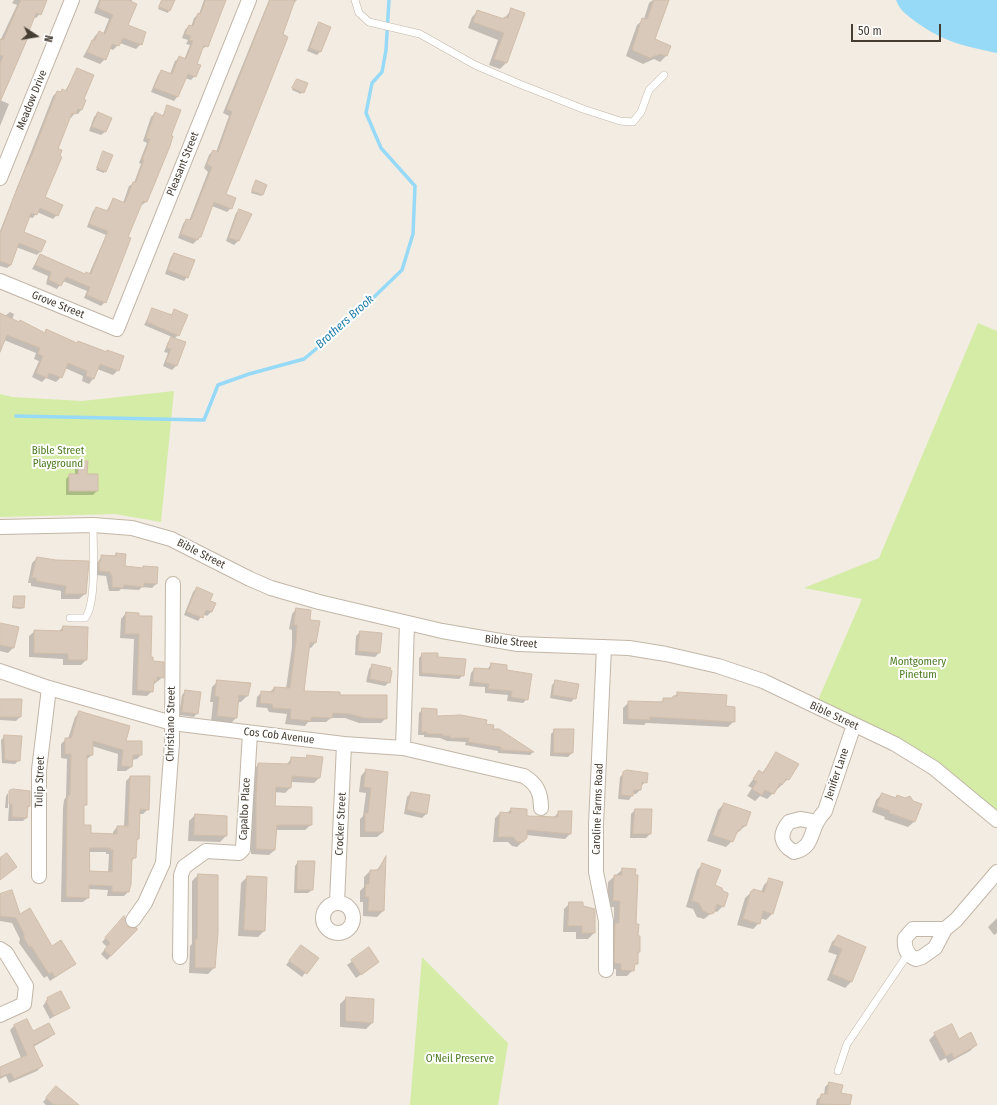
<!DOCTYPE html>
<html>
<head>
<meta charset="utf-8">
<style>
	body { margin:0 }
	#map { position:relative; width:997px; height:1105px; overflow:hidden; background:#f3ece2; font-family:"Fira Sans Condensed",sans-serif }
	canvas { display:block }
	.north { position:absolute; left:16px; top:16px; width:40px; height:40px; -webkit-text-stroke:3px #fff; paint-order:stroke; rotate:102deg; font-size:11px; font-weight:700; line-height:16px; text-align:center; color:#453c32 }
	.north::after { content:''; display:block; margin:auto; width:14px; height:18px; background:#453c32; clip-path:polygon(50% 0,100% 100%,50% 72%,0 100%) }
	.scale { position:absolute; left:851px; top:24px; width:90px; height:18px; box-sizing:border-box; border:2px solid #453c32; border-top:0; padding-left:5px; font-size:12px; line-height:14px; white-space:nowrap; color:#453c32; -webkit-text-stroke:3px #fff; paint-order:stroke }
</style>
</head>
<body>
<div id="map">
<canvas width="997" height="1105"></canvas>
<div class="north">N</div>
<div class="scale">50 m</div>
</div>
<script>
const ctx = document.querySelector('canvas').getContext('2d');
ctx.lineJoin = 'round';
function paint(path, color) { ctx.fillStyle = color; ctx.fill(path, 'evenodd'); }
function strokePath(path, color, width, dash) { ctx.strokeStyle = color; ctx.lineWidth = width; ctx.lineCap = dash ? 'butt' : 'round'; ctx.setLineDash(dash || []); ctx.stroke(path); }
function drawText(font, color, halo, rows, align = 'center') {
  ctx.font = font + ' "Fira Sans Condensed",sans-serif'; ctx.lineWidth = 4; ctx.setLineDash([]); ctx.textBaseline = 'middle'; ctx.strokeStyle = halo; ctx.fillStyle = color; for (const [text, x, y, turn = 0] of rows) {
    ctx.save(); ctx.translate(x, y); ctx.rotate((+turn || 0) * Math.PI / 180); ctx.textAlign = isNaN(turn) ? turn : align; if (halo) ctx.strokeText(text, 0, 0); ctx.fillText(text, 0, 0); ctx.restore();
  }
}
paint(new Path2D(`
	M978 323 997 331V810L935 765 815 707 862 599 804 588 879 558Z
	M174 391 161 522 115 514 0 517V394L12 397 82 401Z
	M422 957 508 1043 498 1105H410Z`), '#d4eca6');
paint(new Path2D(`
	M896 0H997V53C964 46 944 42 916 22 907 15 900 11 896 0Z`), '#97daf7');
paint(new Path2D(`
	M14 0H46L40 14 36 18 34 17 0 100V41L17 5 12 3Z
	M99 0H132L127 26 141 44 136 49 120 43 113 50 109 48 105 59 100 64 83 57 95 36 99 32 103 34 109 19 94 13Z
	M162 0 173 2 168 13 158 9Z
	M204 0H225L207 46 202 49 196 64 195 76 191 80 185 78 177 97 174 101 151 92 158 75 162 71 170 74 175 61 179 58 184 60 190 45 186 44 188 40 182 38 185 30 189 26 191 27 194 18 199 14Z
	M269 0H297L293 4 282 35 268 85H269L262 99 225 194 231 208 227 212 212 206 200 237 193 244 178 238 183 224 186 220 189 221 208 172 204 168 209 155 213 151 216 152 229 116 223 113Z
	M653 0H663L654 40 666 56 660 62 654 59 643 64 626 56 637 25 644 19 649 3Z
	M512 9 524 14 506 63 500 69 489 65 498 40 468 28 472 17 478 11 503 20Z
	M319 23 320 52 317 55 307 51 316 27Z
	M78 69 82 100 85 101 81 110 78 114 75 113 71 118 69 117 57 149 59 157 43 198 57 215 53 219 37 212 33 218 28 217 22 233 41 251 37 255 16 247 11 265 7 268 0 266V231L53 96 57 92 65 91Z
	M297 80 306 84 301 94 292 90Z
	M0 100 9 104 0 126Z
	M168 106 169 145 146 202 142 205H140L105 302 101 306 84 298 87 291 63 281 57 289 46 284 48 276 32 269 40 255 85 275 89 274 106 235 87 227 93 211 97 208 106 212 113 199 123 203 129 186 134 183 141 164 139 163 147 143 143 141 151 117 155 113 162 116Z
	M98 113 105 132 101 135 89 131 94 117Z
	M104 152 105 171 104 173 96 170Z
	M255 183 262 195 261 196 251 193Z
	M240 210 250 215 238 241 234 245 226 241 236 213Z
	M175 253 187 277 184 281 165 274 171 257Z
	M153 309 170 316 175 310 178 335 174 339 185 343 176 366 172 370 163 366 168 353 164 352 168 342 172 337 144 325Z
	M10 312 14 314 12 320 44 333 47 331 118 370 113 375 97 369 93 379 89 384 82 381 83 376 65 368 61 377 56 382 46 378 42 382 32 377 39 361 34 359 36 353 4 340 0 316H5Z
	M79 462 97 491 93 495H66V479L70 475H75V466Z
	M116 554 123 567 141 569 143 567 156 584 152 588 142 587 139 590 121 589 119 591H109L106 576 95 575V566L102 556 113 557Z
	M37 558 85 594 79 599H61V591L31 586V583H28L32 563Z
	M197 588 208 602 211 612 207 616 203 614 198 621 184 615 193 592Z
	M14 597 23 607 21 609 12 608Z
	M296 609 309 621 315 643 311 648 308 647 303 692 339 696 386 718 381 723H359L345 718H331L326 722H308L305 726 285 724 287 714 269 712 267 708 256 707 257 697 262 692 269 693 274 688 286 689 292 647V630L289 629 292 614Z
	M126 613 138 614 150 658 163 677 153 685 152 691 147 696 132 695 134 639 120 638 121 619Z
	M0 624 18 628 13 648 8 653 0 651Z
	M63 627 86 660 81 665H63V659L29 657V636L35 631 58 632Z
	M360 632 379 653 375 657 355 655 356 636Z
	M423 654 463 675 459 679 419 676V658Z
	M491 664 505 671 527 699 523 703 507 701 508 695 485 693V687L469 686 471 673 474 669 487 670Z
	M373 665 389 682 385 686 366 682 369 669Z
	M218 681 249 684 247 696 241 702H238L236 718 230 724 211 722 213 702H210L212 687Z
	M556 681 575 698 571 702 550 698 552 685Z
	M186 691 197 713 194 717 179 715 182 695Z
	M678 693 725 707 734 721 728 727 646 723 644 725 623 724V708L629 702 660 703 664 699H671Z
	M0 700 20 717 16 721 0 720Z
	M423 709 436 717 485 724 533 752 530 755 498 753V751L465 745 466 742 447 741 440 738 424 737V735H418L419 713Z
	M80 712 141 755 137 759 131 760V767L126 771H117L118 754 92 746V755L86 760V804L83 807V826L90 834 113 835V832L117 827H124L126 781 130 777 148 809 143 814H138V839L136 841 135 857 131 862 128 892 124 896H107L108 890 88 889V898L83 902H61L63 808 64 800 66 797 67 759 61 758V744L66 739H68L75 717ZM89 852H106V854H109L108 873 89 872Z
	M555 730 572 753 568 757 550 756 551 734Z
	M5 736 19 760 15 764 2 763 1 740Z
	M776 754 788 779 767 799 760 796 755 801 747 796 752 788 748 786 759 772 762 773Z
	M307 756 321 758 319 778 314 783 291 782 290 788 285 793 275 792 274 807 311 825 305 830H276L275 850 269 855 251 854V805L254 769 259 764 286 765 292 758 305 759Z
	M366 770 387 773 383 832 377 837H360V819L363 816 366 793 359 792 361 776Z
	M624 773 646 782 641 786 640 790 636 794H633L629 800 618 799 620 777Z
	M10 792 30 806 27 808 26 818 23 821H8Z
	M8 793V808H5L6 796Z
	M411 793 426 814 422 818 404 814 407 797Z
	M882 794 894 798 897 796 915 821 908 827 884 819 885 817 872 812 876 800Z
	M724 804 745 826 736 834 732 841 726 847 707 841 718 810Z
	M511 809 526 817 553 818 559 812 570 834 565 839 526 835V838L517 847 512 846 508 842H493L495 818 500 813H507Z
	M635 810 650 834 646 838H630L631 814Z
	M195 815 226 836 220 842 188 841 189 821Z
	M385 859 383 911 377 917 363 916V902H360V891L364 887V877L370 871H376Z
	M298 862 312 890 308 893H294L295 866Z
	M703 864 723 906 717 912 714 911 704 919 697 917 693 909 686 907 697 870Z
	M623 869 637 937 639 952 633 970 627 976H616V969H609V930L614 926V907H607L608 882Z
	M198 875 217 876 218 903 214 968 208 974 189 973 190 946 192 944V881Z
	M247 877 266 878 264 931 258 937 238 936 241 883Z
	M770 879 772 914 766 920 760 918 759 923 753 929 737 925 745 898 754 890 761 892 764 885Z
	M0 896 51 947 75 964 50 981 47 976 44 978 19 943 20 939 12 923 0 921Z
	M570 903 588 907 594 933 588 939H576V932H563L564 909Z
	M997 918V933L994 935 988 927Z
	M120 922 127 928 136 930 107 960 101 954 107 947 102 942Z
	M838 936 854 974 851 982 845 988 827 980 837 955 828 952 832 942Z
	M301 946 317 958 302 977 286 965Z
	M369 949 378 962 356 978 347 965Z
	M48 998 68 1007 50 1019 43 1006Z
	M346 998 373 1000 372 1023 366 1029 340 1027V1004Z
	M26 1020 32 1033 53 1034 49 1038 33 1047 42 1066 37 1071 9 1083 6 1076 0 1079V1067L1 1068 21 1058 10 1030 14 1026Z
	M935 1034 976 1045 970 1051 948 1063 946 1058 940 1061 929 1040Z
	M829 1083 840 1093 851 1096 849 1105H816L817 1099 824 1095 825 1087Z
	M52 1091 69 1105H46L43 1102Z`), '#0003');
strokePath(new Path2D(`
	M16 416 204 420 218 385 249 374 304 359 346 324 402 270 413 234 415 186 381 148 366 113 372 83 382 72 386 50 389 0`), '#97daf7', 3.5);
const building = new Path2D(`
	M21 0H47L41 15 36 13 28 34 29 35 0 102V64L3 56 0 55V39L3 40Z
	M101 0H128L137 4 128 25 146 32 142 45 123 38 119 46 112 44 106 60 87 52 92 40H95L99 31 105 34 113 15 98 8Z
	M162 0H175L170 11 159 7Z
	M206 0H226L208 47 204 45 197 64 201 65 196 77 188 74 178 97 154 88 161 70 172 74 179 56 186 59 193 41 189 40 191 36 185 34 189 25 193 26 198 13 200 14Z
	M270 0H295L283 34 288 37 226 194 236 198 232 209 214 202 201 237H199L198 240 181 234 186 219 191 220 212 167 207 164 213 150 218 152 232 112 227 109Z
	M654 0H669L655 39 671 46 667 56 660 54 650 58 632 50 642 18 647 19Z
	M511 8 525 13 507 63 494 59 504 33 473 22 477 10 504 19V17L508 18Z
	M319 22 331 27 321 52 310 48Z
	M77 68 94 75 84 99 86 100 82 110 78 109 76 114 72 113 58 149 62 150 60 156 62 157 45 197 63 205 58 216 40 208 37 215 31 213 24 232 46 241 41 252 19 243 11 265 0 261V234L18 186 27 165H28L57 91 61 92 62 89 66 91Z
	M297 79 308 83 304 93 292 88Z
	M167 105 181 110 171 136H173L170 146 147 202 143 201 128 237 131 238 106 303 87 295 90 287 66 277 61 286 49 280 51 272 35 265 40 254 85 274 86 272 91 274 108 231 89 224 96 207 108 211 113 198 125 203 133 182H136L144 160H142L150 139 146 138 155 112 163 116Z
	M98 112 112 118 106 132 92 127Z
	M103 151 113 155 106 172 97 168Z
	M256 180 267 185 263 195 252 191Z
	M239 209 252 214 239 241 229 238Z
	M174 253 195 260 188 278 168 270Z
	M152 308 172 315 174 309 188 315 179 336 147 322Z
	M0 313 19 322 20 320 45 333 46 329 77 343 78 341 107 352V350L124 356 119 371 100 364 94 379 86 376 87 371 68 363 62 378 49 373 47 378 36 373 43 356 38 354 40 348 7 335 0 352Z
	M171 337 186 342 177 366 166 362 171 349 167 348Z
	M78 461H88L87 474H98V491H69V474H78Z
	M116 553 126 554 125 566 143 568V566L158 567 157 584 144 583V587L124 585 123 588 112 587V575L110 574V572L99 571V561H101V555L116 556Z
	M37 557 56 560 89 561 86 594H65L66 586 36 581V578H32Z
	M197 587 213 594 210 601 216 603 212 612 206 610 203 618 187 612Z
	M14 596H25L24 608 13 607Z
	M296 608 311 610 310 620 320 621 316 643 310 642 304 691 340 692V695H387V719L364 718 350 714 333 713 332 718 311 717V721L290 719 291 709 273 708 272 704 260 703 261 691 274 692V687L290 688 296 641 297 625H294Z
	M126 612 139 613V616H152L151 657H153V661L164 662V678L157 677V681H154L153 692 137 690 139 634H125Z
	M0 623 19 627 14 648 0 645Z
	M63 626 88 627 87 660H68V654L34 653V630L62 631Z
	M360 631 382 633 380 653 358 651Z
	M422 653H438V657L466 659 464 676 422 673Z
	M491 663 507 665V670L532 674 528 700 511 697 512 691 488 689 489 684 473 682 474 668 490 669Z
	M372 664 391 668 390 670 392 671 390 683 370 679Z
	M217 680 251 683 248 696 239 695 237 718 217 716 219 697 215 696Z
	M555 680 579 684 576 699 553 695Z
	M185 690 201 692 198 714 182 712Z
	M677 692 727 695 726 706 735 707V722L650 717V720L628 719V701L663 702V698H673V696H677Z
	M0 699H22L21 717H0Z
	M422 708 437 709V716L461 715 487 720 486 724 494 725 493 729H499L534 752 501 750V747L468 742 469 738H450V736H443V734H427V732H422Z
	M79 711 130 726 126 741H142V755H133L132 767 121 766 123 750 93 741V755H87V805H84V825H91V833L117 834V826H128L130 776H150L149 810 140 809 139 839H137L136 858H132L131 884 129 892H112V886L89 885V898L66 897 67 803 68 795H70L71 754H65V738H71ZM90 848H110V850H113L112 872 90 871Z
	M554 729H574L573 753H554Z
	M4 735 22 736 20 761 5 760Z
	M776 752 799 764 789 780 786 779 782 785 780 783 774 794 765 790 762 795 752 789 757 782 753 779 759 770 763 773Z
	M307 755 323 757 320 778 292 776 291 788 276 787 275 806 312 807V825H277L275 850 256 849V799L258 763 290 764 291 757 306 758Z
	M366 769 388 772 383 832H365V813H368L371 788 364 787Z
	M627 770 648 773 647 783 642 782 641 790H634L633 796 621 795 623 772Z
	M13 789 30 791V806H28L27 818 12 817V804H9V791Z
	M411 792 430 795 427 814 407 810Z
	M882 793 896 798 897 795 905 798 910 796 913 801 922 804 915 822 889 813 890 811 877 806Z
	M724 803 751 812 746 826H742L740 831 738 830 733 842 713 835Z
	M511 808 527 809V816L558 817V811H572L571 834 527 830V838L523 842H517L513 837H498L500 812 511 813Z
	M635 809H652L651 834H633Z
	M195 814 227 816V836L194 835Z
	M7 853 17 867 0 880V858Z
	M386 856 384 911H368L369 897H365L366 884H369L370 870H378Z
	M298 861H315L313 890H297Z
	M702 863 721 870 715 885 722 888 723 891 728 893V895L724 907 717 904 714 913 710 914 703 911 699 903 692 901Z
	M622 868 636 869 635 875H638L636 924H639L638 936H640V952H638V964H635L634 971 621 970V964L614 963 615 923H619L620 901H613L614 875H622Z
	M198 874 218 875V933L215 968H195V939H197Z
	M247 876 267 877 265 931 244 930Z
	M769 878 783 882 773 914 763 911 760 924 743 919 751 891H753V889L764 892Z
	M12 890 20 914 30 908 52 946 61 940 76 964 55 977 52 972 49 974 31 946 29 947 24 938V934L16 918 0 916V894Z
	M569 902H583V906L595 909V933H582V926H568Z
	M124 916 128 927 137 928V930L111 956 104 950 110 943 105 938Z
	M838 935 866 947 852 982 832 974 842 949 833 945Z
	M301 945 319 958 307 974 289 961Z
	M369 947 379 962 361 975 351 960Z
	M61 991 70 1008 54 1016 46 1001 48 1000 47 998Z
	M346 997 374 999 373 1023 346 1021Z
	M27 1019 33 1031 49 1023 55 1034 33 1045 43 1066 14 1079 11 1073 0 1077V1067L27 1055 14 1025Z
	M952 1024 959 1039 971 1032 977 1045 954 1058 952 1053 946 1056 934 1033Z
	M829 1082 843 1085 841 1093 852 1095 850 1105 819 1104 821 1094H827Z
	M56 1086 79 1105H54L46 1098Z`);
paint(building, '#d8c9ba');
strokePath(building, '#d1bda9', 1);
const lane = new Path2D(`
	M355 0 359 13 369 22 420 34 475 65 517 83 583 109 620 121 633 122 641 112 649 90 664 75
	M70 618H85C97 604 93 545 93 525
	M838 1071 847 1044 908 954`);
const street = new Path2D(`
	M0 178 72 0
	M0 281 117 329 249 0
	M0 527 93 525 132 528 171 539 250 579 271 588 319 602 442 631 518 644 629 648 666 654 718 666 763 681 895 744 934 768 997 820
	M604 647 596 825V872L606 921V970
	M0 671 49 688 172 723 344 744 403 748 524 776C537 784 541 793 541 808
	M403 748 407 623
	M817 822 800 819 789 822C779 834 780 844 794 852 812 848 810 835 817 822 819 818 822 814 825 811L854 725
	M39 876V770L49 688
	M337 903 344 744
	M323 918a15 15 0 1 1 30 0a15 15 0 1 1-30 0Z
	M133 920 145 903 163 863 172 743 173 584
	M945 929H913L905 938C904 947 906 955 916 959L922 957 935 948 945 929 956 920 997 872
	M0 949 6 953 26 986 24 1004 0 1015
	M180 957 181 875 184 867 206 851 239 853 243 849 250 733`);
strokePath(lane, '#c2b6a7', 8);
strokePath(street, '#c2b6a7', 16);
strokePath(lane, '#fff', 7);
strokePath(street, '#fff', 14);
drawText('11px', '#453c32', '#fff', [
	["Meadow Drive",32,100,-68],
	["Pleasant Street",183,164,-68],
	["Grove Street",58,305,22],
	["Bible Street",201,554,27],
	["Bible Street",511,642,6],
	["Bible Street",834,716,25],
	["Christiano Street",171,724,-89],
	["Cos Cob Avenue",279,736,7],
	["Jenifer Lane",837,774,-71],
	["Tulip Street",40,782,-88],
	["Capalbo Place",245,809,-87],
	["Caroline Farms Road",598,809,-88],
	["Crocker Street",341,824,-87]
]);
drawText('11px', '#4d7b21', '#fff', [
	["Bible Street",58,451],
	["Playground",58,464],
	["Montgomery",918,662],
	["Pinetum",918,675],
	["O'Neil Preserve",460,1059]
]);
drawText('italic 12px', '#207ea9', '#fff', [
	["Brothers Brook",345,322,-42]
]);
</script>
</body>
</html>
